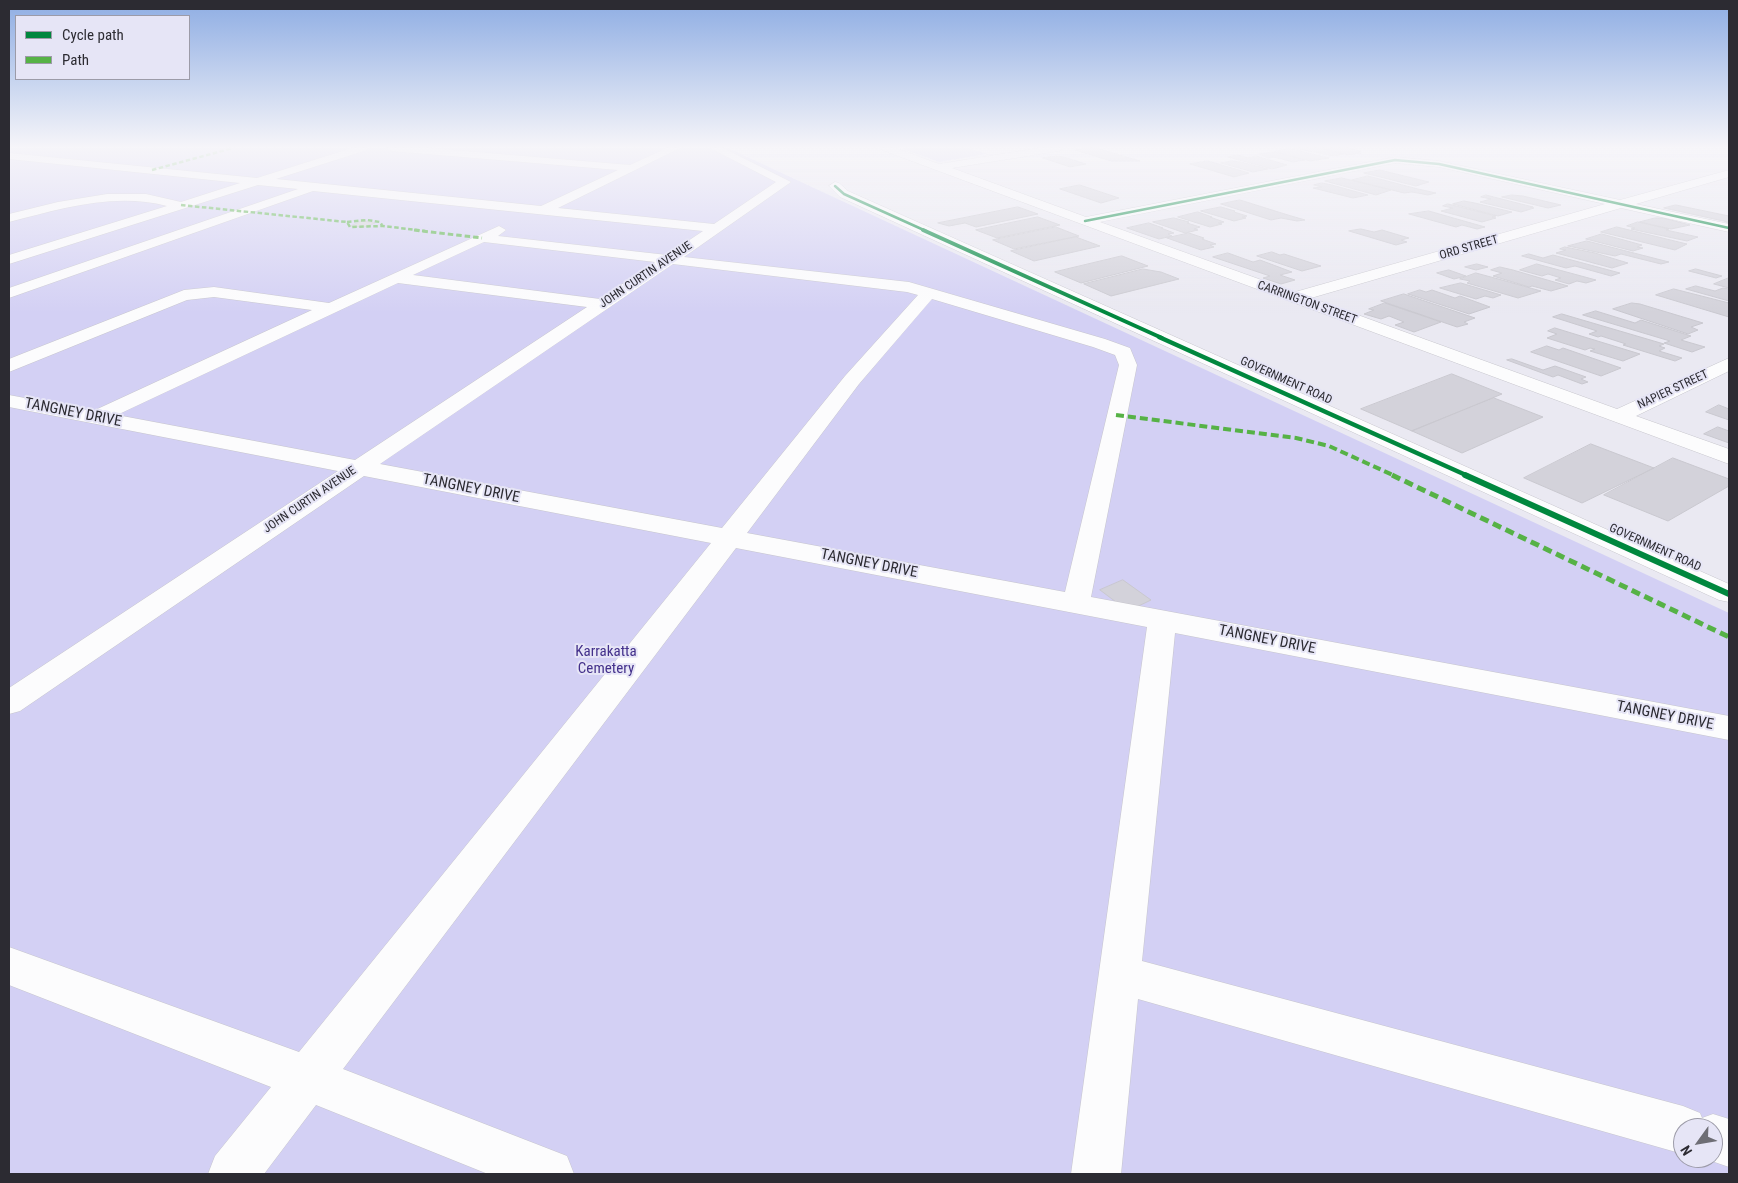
<!DOCTYPE html>
<html>
<head>
<meta charset="utf-8">
<style>
	body { margin:0 }
	#map { position:relative; width:1738px; height:1183px; overflow:hidden; background:#eae9f2; font-family:"Roboto Condensed",sans-serif }
	canvas { display:block }
	.frame { position:absolute; inset:0; border:10px solid #2c2b32; pointer-events:none }
	.legend { position:absolute; left:15px; top:15px; width:175px; height:65px; box-sizing:border-box; background:#e6e5f6; border:1px solid #9c9ba8; margin:0; padding:6px 9px; list-style:none; font-size:15px; color:#2c2b32 }
	.legend li { display:flex; align-items:center; gap:10px; height:25px }
	.legend b { width:25px; border:1px solid #9c9ba8 }
	.north { position:absolute; left:1673px; top:1118px; width:50px; height:50px; box-sizing:border-box; background:#e6e5f6; border:1px solid #9c9ba8; border-radius:50%; rotate:238deg; font-size:14px; font-weight:700; line-height:20px; text-align:center; color:#2c2b32 }
	.north::after { content:''; display:block; margin:auto; width:18px; height:22px; background:#6e6e75; clip-path:polygon(50% 0,100% 100%,50% 72%,0 100%) }
</style>
</head>
<body>
<div id="map">
<canvas width="1738" height="1183"></canvas>
<div class="frame"></div>
<ul class="legend">
<li><b style="height:6px;background:#00873e"></b>Cycle path</li>
<li><b style="height:6px;background:#56b246"></b>Path</li>
</ul>
<div class="north">N</div>
</div>
<script>
const ctx = document.querySelector('canvas').getContext('2d');
ctx.lineJoin = 'round';
function paint(path, color) { ctx.fillStyle = color; ctx.fill(path, 'evenodd'); }
function strokePath(path, color, width, dash) { ctx.strokeStyle = color; ctx.lineWidth = width; ctx.lineCap = dash ? 'butt' : 'round'; ctx.setLineDash(dash || []); ctx.stroke(path); }
function drawText(font, color, halo, rows, align = 'center') {
  ctx.font = font + ' "Roboto Condensed",sans-serif'; ctx.lineWidth = 4; ctx.setLineDash([]); ctx.textBaseline = 'middle'; ctx.strokeStyle = halo; ctx.fillStyle = color; for (const [text, x, y, turn = 0] of rows) {
    ctx.save(); ctx.translate(x, y); ctx.rotate((+turn || 0) * Math.PI / 180); ctx.textAlign = isNaN(turn) ? turn : align; if (halo) ctx.strokeText(text, 0, 0); ctx.fillText(text, 0, 0); ctx.restore();
  }
}
paint(new Path2D(`
	M9 148H728L1729 613V1174H9ZM1683 1128H1713V1158H1683Z
	M901 148H968L987 154 939 162Z`), '#d3d0f4');
const building = new Path2D(`
	M1086 148H1096L1140 161H1111L1075 150Z
	M1288 148 1329 158 1310 161 1275 152Z
	M1294 148H1318L1344 154 1334 156Z
	M1320 148H1347L1361 151 1357 152 1361 153 1349 155Z
	M1275 152 1305 160 1293 162 1274 157 1268 158 1259 154Z
	M1238 155 1248 158 1256 156 1287 165 1272 169 1228 157Z
	M1056 156 1064 157 1086 164 1070 167 1043 158Z
	M1208 161 1249 173 1234 177 1190 164Z
	M1232 161 1241 162 1268 169 1253 172 1221 163Z
	M1380 170 1429 182 1416 186 1364 173Z
	M1368 176 1418 189 1436 193 1428 195 1412 192 1404 193 1352 180Z
	M1342 178 1391 190 1376 195 1325 181Z
	M1322 183 1332 185 1368 195 1353 198 1313 188 1322 187 1314 185Z
	M1080 185 1119 198 1101 203 1060 189Z
	M1486 195 1533 207H1530L1534 208 1521 212 1480 202 1491 199 1481 197Z
	M1512 195 1523 196 1561 205 1548 208 1502 197Z
	M1240 200 1288 215 1305 220 1297 221 1281 218 1271 220 1221 204Z
	M1464 201 1475 203 1512 212 1498 216 1453 204Z
	M1448 204 1496 216 1492 217 1496 218 1482 222 1441 211 1453 208 1443 206Z
	M1676 205 1729 216V225L1724 224 1728 222 1664 208Z
	M1018 207 1038 214 976 227 965 223 949 226 938 223Z
	M1221 207 1235 211 1234 212 1247 216 1242 217 1246 218 1234 221 1201 211Z
	M1429 211 1485 227 1477 229 1462 225 1456 227 1409 214Z
	M1198 212 1212 217H1210L1224 222 1218 223 1222 224 1210 227 1178 217Z
	M1038 217 1060 225 997 238 976 230Z
	M1174 218 1189 222 1187 223 1200 227 1194 229 1198 230 1185 233 1153 222Z
	M1655 218H1663L1690 225 1671 229 1640 222Z
	M362 221 375 223 364 227 351 226Z
	M1638 222 1669 229 1666 230 1698 237 1687 241 1631 229 1635 228 1627 226Z
	M1149 223 1163 228H1161L1174 233 1168 234 1172 236 1159 239 1127 228Z
	M1056 227 1079 236 1014 249 993 240Z
	M1617 227 1687 244 1675 250 1601 232Z
	M1361 229 1374 232 1382 230 1409 238 1401 240 1407 242 1396 245 1349 231Z
	M1189 233 1204 238 1202 239 1216 244 1210 245 1214 247 1201 250 1167 238Z
	M1602 234 1642 245 1637 247 1643 248 1633 251 1586 239Z
	M1076 237 1100 246 1034 261 1011 251Z
	M1587 241 1669 262 1661 264 1621 254 1615 256 1568 246Z
	M1565 247 1595 253 1628 263 1612 268 1556 253 1566 250 1560 249Z
	M1272 252 1280 255 1284 254 1321 266 1302 271 1257 256Z
	M1228 253 1253 262 1260 260 1292 272 1280 275 1295 280 1281 284 1263 278 1270 276 1213 257Z
	M1529 254 1543 258 1553 255 1620 273 1611 276 1575 266 1566 268 1522 256Z
	M1122 256 1148 266 1081 283 1055 272Z
	M1477 264 1488 267 1476 270 1465 267Z
	M1537 264 1596 280 1586 283 1577 281 1569 284 1555 280 1561 278 1548 274 1542 276 1520 270Z
	M1500 267 1513 270 1568 286 1551 291 1532 286 1529 287 1493 276 1502 273 1491 270Z
	M1143 269 1161 272 1179 279 1111 296 1084 284Z
	M1696 269 1722 276 1716 278 1689 271Z
	M1449 270 1466 276 1454 279 1437 273Z
	M1476 273 1502 280 1541 291 1518 298 1467 283 1470 281 1460 279Z
	M1729 278V288L1714 284Z
	M1461 283 1501 295 1493 298 1485 296 1476 299 1440 288Z
	M1696 286 1715 291 1723 288 1729 289V301L1686 289Z
	M1674 289 1729 303V317L1656 295Z
	M1420 290 1426 292 1432 290 1455 298 1460 296 1490 307 1469 314 1408 294Z
	M1404 294 1475 318 1464 322 1468 324 1457 327 1381 301Z
	M1385 303 1441 322 1414 332 1395 325 1404 322 1389 316 1381 319 1364 314 1374 310 1369 309Z
	M1632 303 1640 304 1703 323 1691 327 1698 330 1688 334 1613 309Z
	M1596 311 1635 323 1641 320 1691 336 1681 340 1705 347 1692 352 1664 343 1670 341 1583 315Z
	M1562 314 1664 344 1659 346 1665 348 1659 351 1682 358 1675 361 1623 345 1626 344 1601 336 1598 337 1589 334 1597 331 1553 317Z
	M1555 328 1640 354 1623 361 1590 351 1595 349 1590 348 1585 350 1547 338 1557 334 1548 331Z
	M1547 346 1559 350 1563 348 1621 368 1601 376 1531 352Z
	M1512 359 1543 370 1555 366 1586 377 1581 379 1588 382 1582 384 1558 375 1553 377 1507 360Z
	M1452 374 1502 394 1412 431 1361 409Z
	M1494 398 1543 417 1462 453 1412 431Z
	M1719 405 1729 409V420L1706 412Z
	M1718 427 1729 431V443L1704 434Z
	M1591 444 1654 468 1582 503 1524 478Z
	M1673 458 1729 479V486L1668 521 1604 495Z
	M1123 580 1151 600 1128 611 1100 590Z`);
paint(building, '#d3d2da');
strokePath(building, '#c9c8cf', 1);
const minor = new Path2D(`
	M352 148H368L367 150 276 179 541 206 618 170 391 151 386 148H428L630 165 667 148H680L558 208 714 224 776 182 710 148H723L791 182 684 257 909 282 1105 339 1130 348 1137 365 1091 597 1729 716V740L1175 633 1142 961 1683 1106 1700 1113 1702 1118 1713 1114 1729 1119V1167L1703 1158H1713V1128H1683V1154L1138 999 1121 1174H1071L1147 627 736 548 343 1069 567 1156 574 1174H488L316 1105 264 1174H208L215 1156 271 1087 9 985V947L299 1052 711 543 364 476 20 711 9 714V688L338 471 9 407V395L93 411 312 310 214 297 187 300 9 372V359L184 290 214 287 329 303 499 226 506 230 498 236 667 255 703 231 313 191 9 298V288L298 189 258 185 9 264V255L167 206C114 192 60 209 9 222V214L58 202 107 194H146L181 202 240 183 9 159V153L257 178ZM484 242 655 262 600 299 413 275ZM673 264 907 292 918 295 845 376 722 528 380 464ZM398 283 587 307 355 460 117 415ZM932 299 1093 347 1115 355 1119 365 1065 592 747 533 859 384Z
	M881 148H896L939 164 1039 148H1064L1059 151 952 168 1086 217 1395 157 1439 161 1620 200 1729 170V177L1636 204 1729 224V232L1621 208 1311 298 1617 409 1729 358V371L1636 416 1729 449V464L882 150ZM1395 163 1439 167 1605 204 1295 292 1100 222Z
	M835 182 839 183 848 191 1729 584V602L1719 600 840 197 829 186Z`);
strokePath(minor, '#c7c6cd', 1);
paint(minor, '#fcfcfd');
strokePath(new Path2D(`
	M152 170 233 148
	M181 205 347 222 350 227 383 226 425 231
	M347 222 367 220 380 222 382 225`), '#56b246', 2.5, [4.5, 2.5]);
strokePath(new Path2D(`
	M414 230 482 238`), '#56b246', 3, [5.5, 3]);
strokePath(new Path2D(`
	M1116 415 1296 438 1329 446 1395 476`), '#56b246', 4, [8, 4]);
strokePath(new Path2D(`
	M1392 475 1729 637`), '#56b246', 5, [9, 5]);
strokePath(new Path2D(`
	M835 186 844 194 926 231
	M1085 221 1395 160 1439 164 1729 228`), '#00873e', 2.5);
strokePath(new Path2D(`
	M923 230 1162 338`), '#00873e', 4);
strokePath(new Path2D(`
	M1159 337 1468 476`), '#00873e', 4.5);
strokePath(new Path2D(`
	M1465 475 1729 594`), '#00873e', 6);
const sky = ctx.createLinearGradient(0, 0, 0, 313);
sky.addColorStop(0, '#8eade3');
sky.addColorStop(0.47, '#f6f5f9');
sky.addColorStop(1, '#f6f5f900');
ctx.fillStyle = sky;
ctx.fillRect(0, 0, 1738, 313);
drawText('12px', '#2c2b32', '#e6e5f6', [
	["ORD STREET",1469,248,-16],
	["JOHN CURTIN AVENUE",646,275,-34],
	["CARRINGTON STREET",1307,303,20],
	["GOVERNMENT ROAD",1286,381,24],
	["NAPIER STREET",1673,390,-25],
	["JOHN CURTIN AVENUE",310,500,-34],
	["GOVERNMENT ROAD",1655,548,24]
]);
drawText('15px', '#2c2b32', '#e6e5f6', [
	["TANGNEY DRIVE",73,413,11],
	["TANGNEY DRIVE",471,489,11],
	["TANGNEY DRIVE",869,564,11],
	["TANGNEY DRIVE",1267,640,11],
	["TANGNEY DRIVE",1665,716,11]
]);
drawText('15px', '#43308b', '#e6e5f6', [
	["Karrakatta",606,652],
	["Cemetery",606,669]
]);
</script>
</body>
</html>
